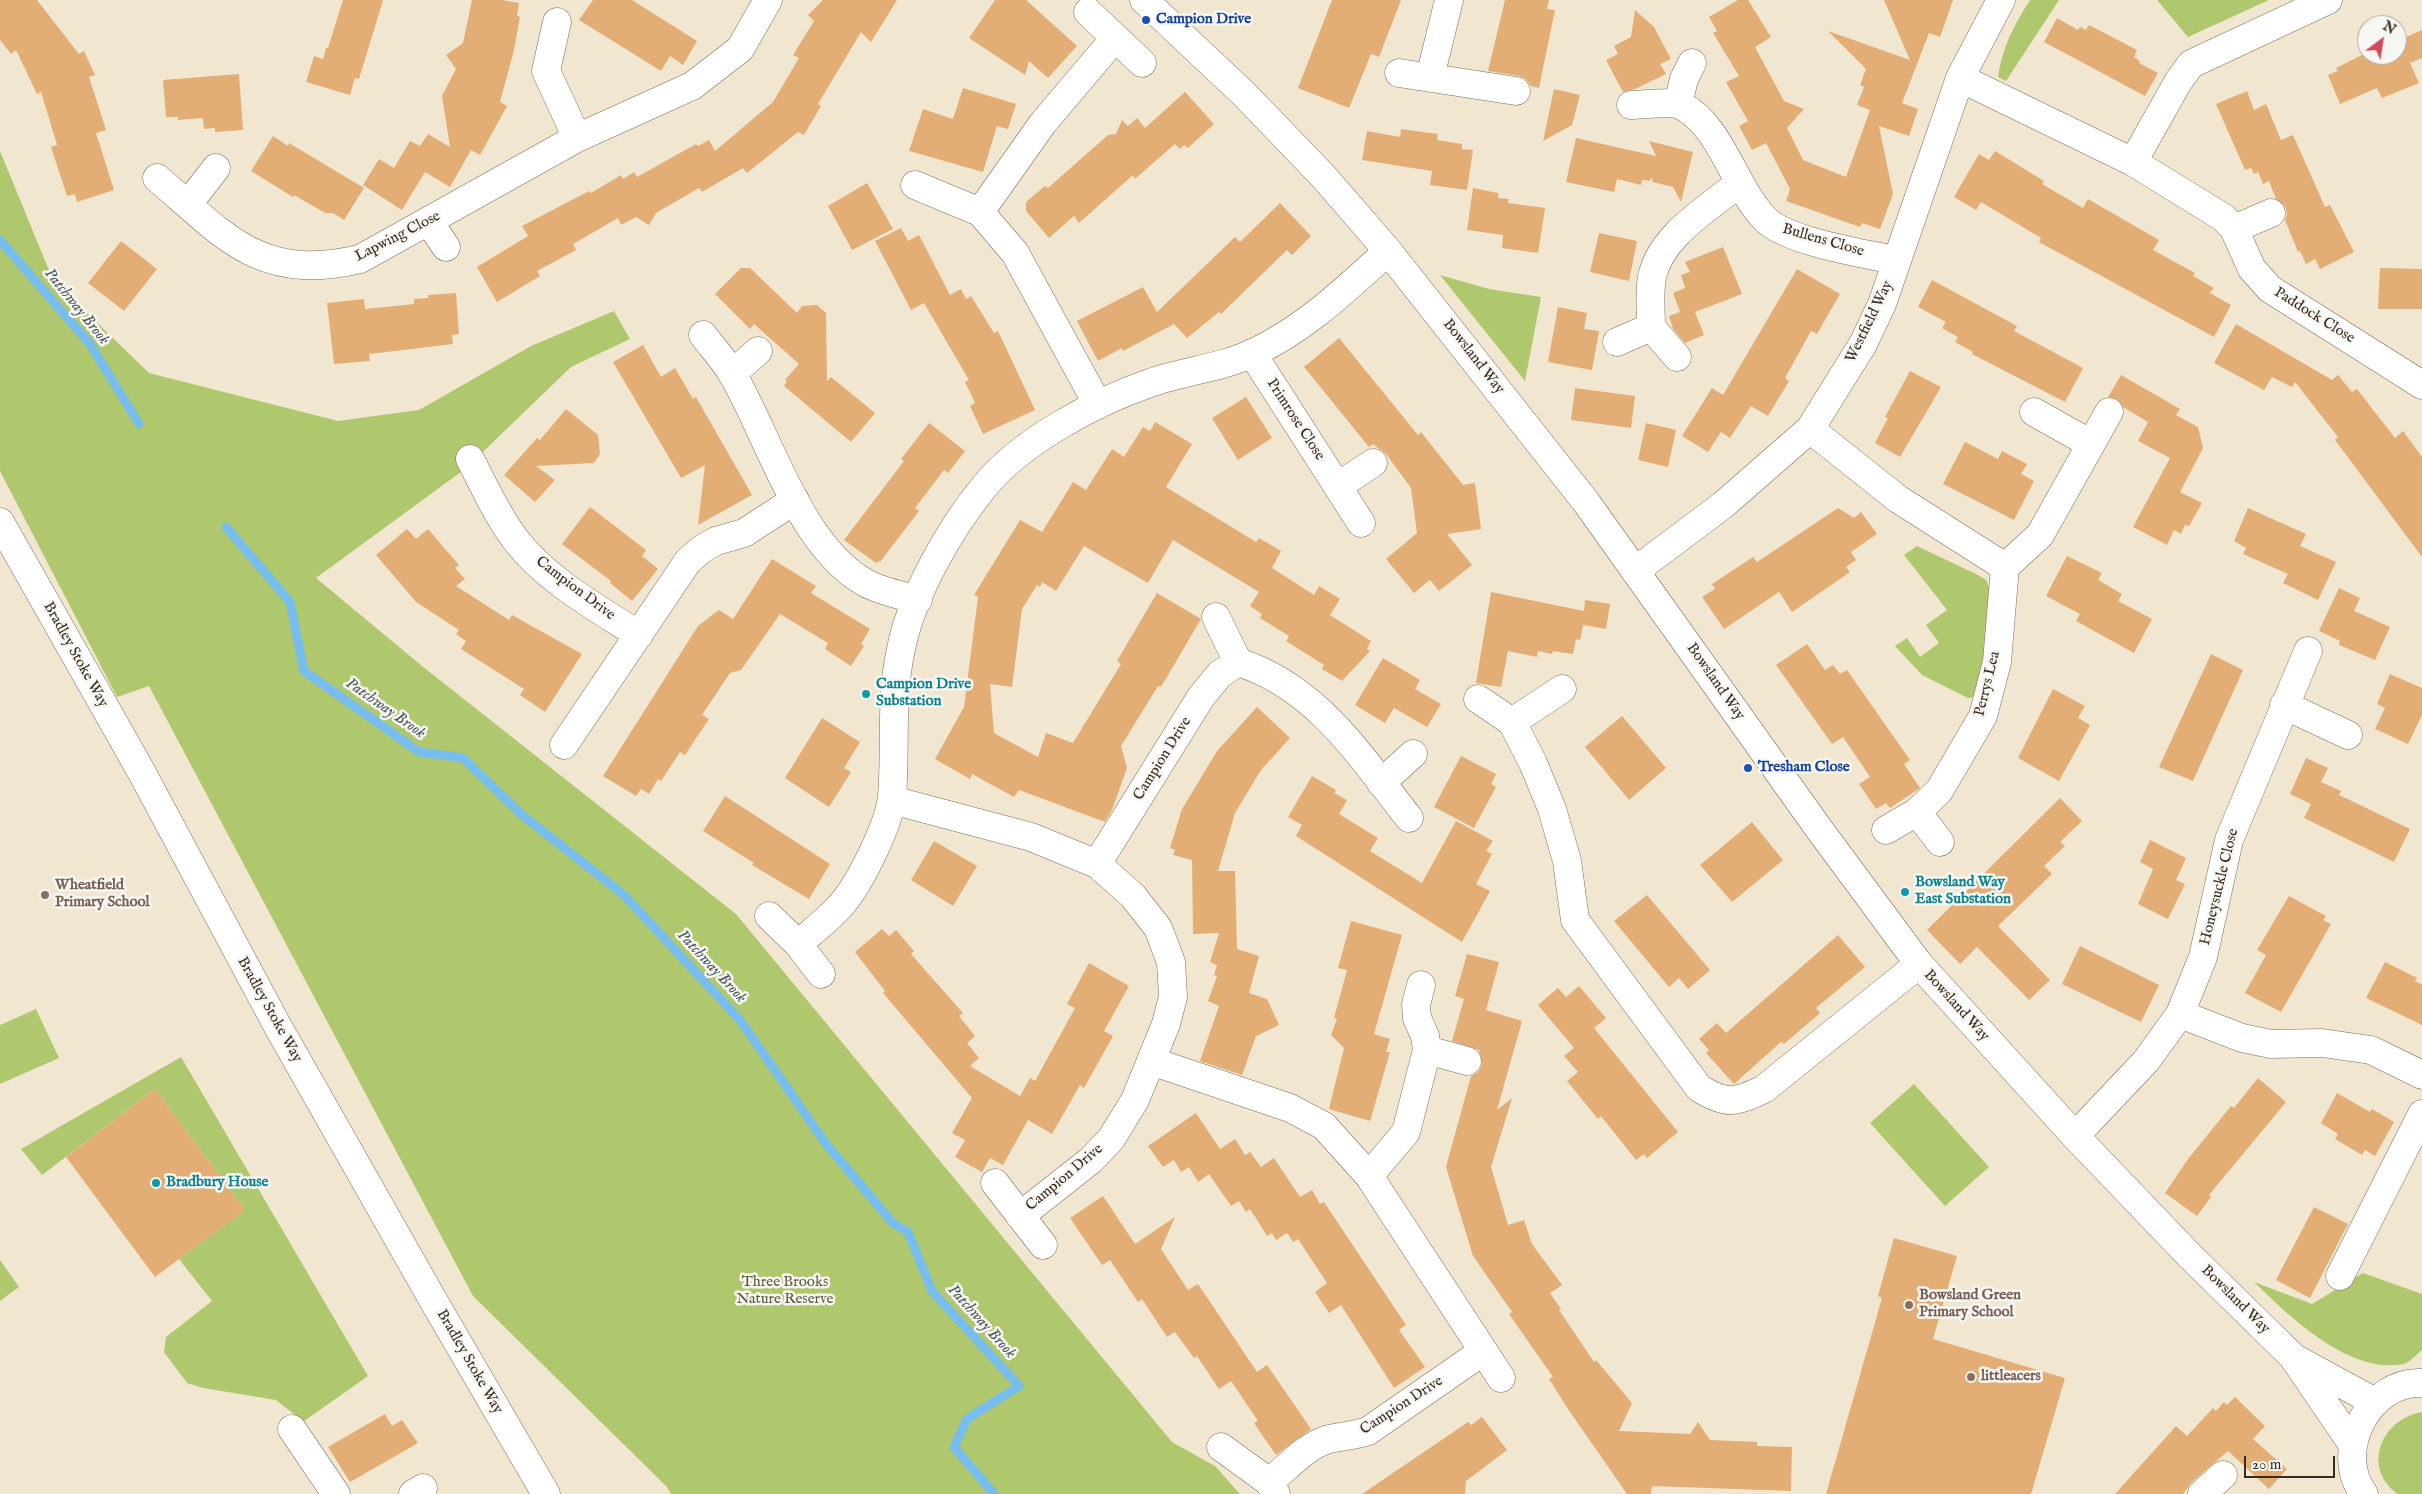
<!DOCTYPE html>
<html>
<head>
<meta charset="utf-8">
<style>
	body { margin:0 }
	#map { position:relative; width:2422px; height:1494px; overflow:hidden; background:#f1e7d1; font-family:"IM FELL English",serif }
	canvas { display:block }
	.north { position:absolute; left:2357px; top:15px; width:50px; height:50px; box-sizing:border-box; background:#f6f6f2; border:1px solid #aba49d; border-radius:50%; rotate:31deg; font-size:14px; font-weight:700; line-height:20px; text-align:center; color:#3b2a1e }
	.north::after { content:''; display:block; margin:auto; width:18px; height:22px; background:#d1495b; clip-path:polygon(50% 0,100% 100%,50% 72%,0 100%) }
	.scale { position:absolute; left:2244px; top:1456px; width:91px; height:22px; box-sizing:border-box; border:2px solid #3b2a1e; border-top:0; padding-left:6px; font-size:15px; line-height:18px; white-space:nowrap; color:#3b2a1e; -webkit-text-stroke:4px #f6f6f2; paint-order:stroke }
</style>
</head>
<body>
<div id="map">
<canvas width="2422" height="1494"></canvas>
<div class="north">N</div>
<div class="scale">20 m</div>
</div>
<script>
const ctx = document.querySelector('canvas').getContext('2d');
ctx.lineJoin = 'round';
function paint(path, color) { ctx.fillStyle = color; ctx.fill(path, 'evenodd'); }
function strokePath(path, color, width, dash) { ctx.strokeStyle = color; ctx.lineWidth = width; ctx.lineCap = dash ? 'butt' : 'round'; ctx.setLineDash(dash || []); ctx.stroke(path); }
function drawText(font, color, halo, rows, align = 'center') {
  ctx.font = font + ' "IM FELL English",serif'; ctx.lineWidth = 5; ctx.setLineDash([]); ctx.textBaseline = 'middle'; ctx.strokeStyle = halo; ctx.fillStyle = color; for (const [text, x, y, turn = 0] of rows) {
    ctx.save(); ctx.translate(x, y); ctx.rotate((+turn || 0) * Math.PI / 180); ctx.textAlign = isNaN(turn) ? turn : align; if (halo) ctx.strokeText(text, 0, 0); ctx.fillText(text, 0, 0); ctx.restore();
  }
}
paint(new Path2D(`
	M2030 0H2059L2006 81 1998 77C2002 48 2014 25 2030 0Z
	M2157 0H2269L2188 37Z
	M0 151 53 280 149 373 338 421 419 410 531 346 614 311 630 339 571 367 465 469 316 578 422 666 736 914 1172 1442 1215 1466 1240 1494H671L667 1487 473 1296 149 686 117 697 0 471Z
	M1440 275 1489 289 1541 297 1525 381Z
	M1917 546 1978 575 1986 580 1989 587V638L1977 697 1968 698 1922 675 1895 646 1907 638 1920 657 1939 643 1926 625 1947 610 1904 555Z
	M36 1009 59 1058 0 1084V1025Z
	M181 1057 368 1376 300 1424 294 1414 276 1400 203 1388 187 1383 164 1352 166 1337 212 1301 179 1259 245 1210 155 1089 42 1175 21 1149Z
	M1914 1084 1989 1167 1945 1206 1870 1123Z
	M0 1260 19 1287 0 1301Z
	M2363 1273 2422 1294V1350C2417 1354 2410 1362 2404 1364 2349 1375 2289 1316 2254 1282L2312 1304Z
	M2422 1412V1494H2398C2361 1468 2381 1419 2422 1412Z`), '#b0c86d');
strokePath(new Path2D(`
	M0 240 90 344 139 424
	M226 527 290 602 304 671 419 752 463 758 521 814 624 895 740 1020 826 1144 893 1223 908 1232 932 1291 1019 1386 967 1419 954 1447 994 1494`), '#77bdee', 9);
paint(new Path2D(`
	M0 0H37L79 54 84 51 95 75 89 77 106 130 96 133 114 190 77 202 75 194 67 196 51 147 57 145 41 92 37 94 16 50 11 54 0 40Z
	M343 0H383L359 79 355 78 350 95 306 82 314 56 323 59 326 48H328Z
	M472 0H502L519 3 517 16 520 17 514 50 500 102 507 106 480 155 471 150 450 187 425 172 402 210 363 185 379 159 394 168 410 141 420 146 428 134 450 147 442 96 456 69 446 55 463 43Z
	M593 0H632L697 41 683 65 670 56 661 71 579 20Z
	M823 0H897L871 42 861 32 818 104 821 106 804 135 798 132 747 173 743 168 702 192 699 188 656 213 649 225 636 217 621 225 618 218 573 244 576 250 537 271 540 276 497 302 477 267 528 236 522 226 589 191 591 193 621 175 623 179 634 172 637 177 696 144 698 146 709 140 715 151 773 102 799 58 793 55 814 21 808 15Z
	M995 0H1026L1077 46 1048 78 1029 61 1025 75 969 38Z
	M1332 0H1401L1379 57 1371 54 1349 108 1298 88Z
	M1505 0H1549L1547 9 1555 10 1539 88 1531 86 1526 79 1519 76 1488 71Z
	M1738 0H1748L1771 37 1755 47 1784 101 1804 109 1787 128 1803 160 1846 177 1870 110 1857 105 1864 87 1860 85 1866 69 1828 31 1910 60 1884 0H1953L1940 37 1929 33 1902 103 1918 109 1909 136 1879 126 1893 194 1880 229 1862 223 1860 227 1786 201 1790 189 1766 143 1752 150 1739 126 1748 121 1726 82 1739 76 1713 33 1717 31 1709 17Z
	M1635 10 1654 27 1671 59 1660 64 1666 74 1635 89 1623 92 1606 60 1618 54 1614 46 1631 37Z
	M2057 18 2078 30 2080 27 2086 30 2089 25 2137 50 2134 57 2140 61 2139 63 2158 73 2145 96 2044 42Z
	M2422 30V58L2410 63 2419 83 2382 98 2377 88 2340 104 2328 75 2338 71 2336 68 2362 55H2397V41Z
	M239 74 243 130 215 132V128L204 129 203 118 178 120V117H166L163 80Z
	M963 88 1016 104 1008 129 997 126 983 172 909 151 923 109 953 119Z
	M1554 89 1580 95 1572 125 1543 141Z
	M2247 91 2254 110 2266 104 2281 140 2293 135 2325 207 2330 205 2354 252 2320 269 2315 259 2306 264 2300 251 2298 252 2285 220 2287 214 2285 206 2276 199 2269 181 2263 184 2258 172 2254 174 2251 168 2245 170 2216 104Z
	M1185 92 1214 124 1188 148 1184 145 1180 149 1175 144 1135 179 1133 175 1079 223 1074 216 1049 238 1026 211V202L1045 186 1048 188 1108 135 1116 134 1122 120 1128 126 1137 118 1145 128Z
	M1401 129 1438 134 1437 140 1462 144V149L1473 150 1467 190 1430 185 1432 171 1362 160 1367 131 1400 137Z
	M273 136 288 146 289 143 364 188 344 220 333 213H325L294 195 293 197 251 171Z
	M1576 138 1656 156 1649 141 1693 152 1681 202 1673 187 1653 182 1651 177 1650 181 1642 180 1641 185 1617 179 1614 192 1566 182Z
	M1995 151 2044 181 2042 184 2083 208 2088 199 2159 240 2153 250 2195 273 2193 276 2214 288 2210 293 2231 305 2214 337 2039 242 2041 238 1981 202 1976 210 1954 197 1979 154 1989 160Z
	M867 183 893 229 852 250 828 206Z
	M1473 188 1498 193V198L1509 199 1508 203 1545 208 1538 253 1502 248 1503 235 1467 230Z
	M1280 203 1311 236 1292 255 1287 250 1221 314 1219 312 1187 338 1174 324 1123 351 1122 348 1098 361 1077 321 1143 287 1157 312 1235 237 1240 242Z
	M901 228 908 241 919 235 950 295 961 289 966 299 971 296 994 333 998 331 1035 410 983 434 970 406 975 403 965 382 969 380 924 303 911 310 875 241Z
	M1599 233 1637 241 1629 281 1590 272Z
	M121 241 157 269 124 311 88 283Z
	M1723 247 1742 294 1695 312 1704 335 1685 343 1673 329 1669 316 1680 312 1673 293 1685 288 1681 275 1690 272 1685 262Z
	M741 268H750L797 313 802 306 817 305 826 313 827 381 831 377 875 413 851 442 784 386 787 381 785 380 799 364 754 324 750 329 715 294Z
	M2380 268 2422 269V309H2378Z
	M1797 269 1840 294 1817 334 1811 331 1785 378 1789 381 1768 416 1751 406 1730 438 1721 432 1708 452 1682 436 1712 388 1723 395Z
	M1932 280 2017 326 2014 331 2083 368 2065 402 1972 354 1973 352 1955 342 1958 337 1942 328 1946 322 1918 307Z
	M456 293 459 334 452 335 453 344 369 354 370 361 334 364 327 303 364 299 365 309 414 304V299L428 298V295Z
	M1558 307 1587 313 1584 329 1599 331 1592 370 1548 362Z
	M2236 324 2332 380 2338 375 2352 392 2357 389 2395 438 2403 431 2422 457V557L2335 440 2338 437 2295 382 2292 387 2272 377 2264 390 2214 363Z
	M1339 338 1418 435 1421 432 1463 485 1475 483 1481 529 1447 534 1472 565 1439 591 1430 580 1414 593 1386 559 1417 533 1411 488 1386 454 1373 444 1369 447 1304 367Z
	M643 345 661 377 675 368 693 399 696 397 752 495 698 525 705 465 681 478 613 362Z
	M1910 371 1941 387 1900 457 1875 443 1888 418 1885 417Z
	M2121 375 2180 409 2176 415 2198 427 2203 448 2180 492 2202 503 2189 526 2185 525 2181 534 2174 530 2167 545 2133 527 2170 458 2138 441 2148 422 2123 407 2117 399 2108 397Z
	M1575 388 1635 396 1631 428 1571 420Z
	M1246 397 1272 438 1238 460 1212 418Z
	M566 409 598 435 600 454 594 463 536 466 555 480 535 502 504 475 537 438 540 440Z
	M1155 422 1192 444 1166 487 1256 542 1259 538 1281 551 1272 568 1314 595 1319 586 1340 599 1330 615 1371 641 1367 649 1370 651 1342 681 1322 669 1324 665 1286 641 1289 636 1260 618 1262 614 1250 606 1259 592 1173 540 1148 583 1084 546 1056 591 1042 582 1040 587 1037 585 1022 609 1012 687 990 684 994 733 1038 757 1046 733 1073 743 1121 664 1117 661 1157 593 1201 619 1161 687 1158 686 1121 746 1127 768 1112 810 1105 822 1019 790 1014 797 972 774 970 779 935 759 964 707 978 597 974 595 1020 520 1042 532 1073 482 1086 490 1112 449 1124 457 1143 427 1150 431Z
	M929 423 965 451 948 473 944 470 915 508 919 511 880 562 878 561 876 563 844 540 904 461 901 459Z
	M1646 423 1676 430 1668 467 1638 460Z
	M1965 442 1998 459 2002 451 2027 464 2021 474 2034 481 2014 520 1943 484Z
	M590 507 646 550 642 556 658 569 632 601 610 583 611 581 562 544Z
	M1838 508 1854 518 1861 512 1877 534 1851 552 1856 560 1846 567 1850 572 1792 612 1779 592 1724 629 1702 597 1715 589 1712 584 1753 557 1757 562Z
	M2248 508 2306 534 2300 546 2336 562 2318 600 2283 583 2288 574 2243 554 2246 548 2234 541Z
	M407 529 416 539 428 529 459 565 455 568 465 579 456 586 509 620 512 615 582 654 545 712 520 695 524 689 461 649 466 641 456 634 459 630 416 602 376 555Z
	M2067 556 2102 573 2098 580 2122 594 2118 601 2152 619 2134 653 2076 621 2080 614 2046 596Z
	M772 559 816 586 811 593 870 629 861 644 864 646 851 666 825 649 828 643 780 614 741 670 730 673 702 715 709 719 685 755 680 752 661 781 658 779 649 794 641 789 636 796 603 776 698 626 719 610 733 619Z
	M2339 588 2360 598 2354 611 2390 627 2375 660 2339 645 2340 641 2319 631Z
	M1491 592 1584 611 1585 600 1610 604 1606 629 1583 625 1580 640 1576 639 1573 654 1553 651 1552 654 1538 651 1537 657 1508 651 1501 687 1476 683Z
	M1807 644 1825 670 1833 665 1840 674 1847 670 1910 760 1904 764 1920 788 1890 808 1886 803 1876 809 1859 784 1870 777 1843 737 1832 744 1776 665Z
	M2211 654 2243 670 2193 781 2159 767Z
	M1383 658 1420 680 1415 689 1441 704 1427 727 1394 708 1385 723 1355 705Z
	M2390 674 2422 688V715L2408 744 2375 729 2385 708 2377 704Z
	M2053 689 2085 706 2078 718 2090 725 2059 781 2018 758Z
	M1257 707 1290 738 1261 770 1235 813 1218 871H1235L1237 949 1259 956 1249 993 1267 999 1279 1025 1256 1036 1242 1075 1200 1061 1219 1006 1208 1001 1217 976 1214 975 1217 965 1210 962 1219 933 1193 934 1192 860 1173 855 1175 850 1170 848 1182 809 1217 751Z
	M1622 716 1666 768 1629 800 1585 747Z
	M822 718 860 742 844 768 851 772 829 807 785 778Z
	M1461 756 1496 774 1491 784 1496 787 1474 828 1434 807Z
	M2306 758 2328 768 2321 782 2341 791 2339 795 2410 829 2394 862 2304 818 2311 804 2290 794Z
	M1312 776 1336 790 1334 793 1347 800 1339 814 1378 838 1370 851 1422 883 1456 821 1493 841 1486 851 1492 854 1476 884 1490 891 1462 942 1296 836 1302 825 1288 817Z
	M725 796 830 864 809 899 752 865 754 863 703 831Z
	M2060 798 2082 821 2060 842 2065 846 2044 866 2052 874 1998 926 2050 980 2029 1000 1977 947 1960 964 1927 930Z
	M1752 822 1783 860 1732 902 1700 865Z
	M2150 840 2186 858 2176 880 2185 884 2168 919 2138 904 2153 869 2140 862Z
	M934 841 977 866 953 906 911 880Z
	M1647 895 1710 970 1688 989 1679 978 1669 987 1614 921Z
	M2289 896 2326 916 2323 920 2331 924 2281 1012 2245 993 2266 955 2257 950Z
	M1351 921 1402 935 1374 1034 1390 1039 1386 1052H1390L1370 1121 1329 1109 1344 1048 1331 1035 1337 1019 1334 1018 1347 970 1338 968Z
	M882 929 889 936 896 930 914 951 911 954 963 1013 959 1016 975 1036 967 1043 979 1058 970 1066 1020 1096 1030 1078 1035 1081 1075 1008 1067 1004 1089 963 1129 986 1104 1031 1113 1036 1084 1088 1080 1085 1052 1134 1028 1120 1003 1165 990 1158 982 1172 955 1157 965 1140 952 1133 972 1098 883 993 885 991 855 952Z
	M1838 935 1865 967 1816 1008 1820 1013 1784 1044 1781 1042 1734 1084 1706 1053 1709 1050 1699 1039 1717 1023 1726 1033Z
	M2080 946 2159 985 2141 1022 2062 984Z
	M1467 954 1499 962 1486 1010 1522 1021 1497 1110 1512 1098 1491 1167 1508 1225 1524 1220 1532 1244 1562 1285 1550 1293 1561 1309 1559 1310 1594 1362 1596 1360 1632 1403 1619 1431 1690 1434 1698 1422 1710 1440 1757 1442V1446L1792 1447 1791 1491 1652 1486 1651 1494H1627L1568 1409 1549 1379 1553 1377 1509 1314 1512 1312 1473 1256 1446 1167 1471 1076 1478 1072 1482 1065 1479 1050 1452 1041 1464 999 1455 996Z
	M2385 962 2417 978 2415 981 2422 985V1025L2366 998Z
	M1579 986 1606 1018 1594 1028 1678 1132 1647 1158 1644 1154 1636 1160 1601 1116 1598 1119 1567 1081 1578 1072 1564 1056 1574 1048 1538 1005 1558 988 1566 997Z
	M2258 1078 2286 1102 2209 1195 2211 1197 2197 1216 2165 1193 2188 1159 2231 1106 2234 1108Z
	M155 1089 245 1210 155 1277 66 1157Z
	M2337 1093 2370 1112 2372 1109 2394 1122 2375 1156 2365 1150 2362 1155 2335 1139 2338 1134 2321 1123Z
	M1196 1113 1220 1149 1235 1139 1245 1155 1250 1152 1261 1167 1274 1158 1300 1197 1312 1190 1320 1204 1324 1202 1406 1325 1399 1330 1425 1367 1394 1388 1341 1305 1329 1313 1315 1292 1327 1283 1298 1239 1293 1242 1287 1233 1276 1240 1272 1233 1267 1236 1250 1209 1246 1212 1239 1201 1231 1206 1209 1174 1198 1182 1189 1167 1181 1172 1174 1160 1163 1167 1148 1146Z
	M1103 1196 1135 1244 1175 1217 1161 1249 1188 1290 1198 1284 1257 1372 1267 1365 1311 1429 1276 1455 1254 1423 1258 1421 1231 1381 1219 1389 1197 1356 1194 1358 1175 1332 1167 1337 1142 1299 1138 1302 1110 1260 1102 1265 1070 1218Z
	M2314 1207 2348 1224 2310 1298 2276 1280Z
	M1894 1238 1957 1256 1933 1339 2065 1378 2031 1494H1826L1882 1298 1878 1296Z
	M2235 1397 2265 1426 2253 1439 2287 1469 2269 1489 2228 1451 2192 1482 2183 1494H2115L2176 1426 2187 1436 2213 1408 2216 1411 2224 1402 2227 1405Z
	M385 1414 392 1426 402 1420 418 1443 350 1482 328 1447Z
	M1482 1417 1507 1450 1466 1481 1465 1494H1362L1468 1422 1471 1425Z`), '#e2ae76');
const minor = new Path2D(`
	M1088 12 1142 63
	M557 22 546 71 577 138
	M1399 73 1516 91
	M1430 77 1449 0
	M1960 78 2133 162 2224 218 2234 229 2252 269 2270 289 2422 385
	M1678 104 1684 79 1692 63
	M1631 105C1642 105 1671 101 1680 105 1721 124 1733 186 1765 219 1787 242 1865 253 1897 261
	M2133 162 2178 82 2191 64 2328 0
	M157 178C227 238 260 282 360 259L577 138 692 86 740 49 768 0
	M915 185 980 212 1015 253 1098 405
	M188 204 216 168
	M980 212 1043 123 1115 38
	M429 222 446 247
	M2234 229 2271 213
	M1651 327C1651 311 1649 293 1652 277 1661 235 1708 209 1739 183
	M703 335C713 348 725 361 733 375 769 437 799 544 864 582 879 591 901 595 918 600
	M1617 342 1651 327 1677 357
	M1252 353 1361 523
	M732 374 758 351
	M2034 412 2091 444
	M1810 429 1898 499 2005 567
	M470 459C484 486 497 515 515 539 546 580 597 608 639 635
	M1338 486 1373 463
	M1635 571 1723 505 1810 429 1863 344 1882 304 1960 78 2001 0
	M1216 617 1238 662
	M1478 699 1512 722 1533 763 1552 809 1567 861 1575 920 1699 1088C1726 1105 1735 1103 1764 1089L1919 964
	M2284 705 2348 735
	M1512 722 1562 689
	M564 745 688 561 702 549 716 541 744 533 795 500
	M1381 783 1413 754
	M892 800 1031 837 1097 864 1133 896 1158 928 1171 962 1173 997 1166 1024 1135 1100 1111 1139 1091 1160 1020 1216
	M1917 812 1940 842
	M1886 830 1917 812 1939 791 1983 716 1997 662 2005 567 2040 535 2109 412
	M1097 864 1201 697 1220 674 1238 662C1317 687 1360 756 1409 818
	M769 916 798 944 821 974
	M798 944C813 931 829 919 842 904 860 883 889 825 892 797 896 748 890 698 901 649 911 597 950 528 984 487 1021 441 1095 402 1150 383 1184 371 1222 368 1255 352 1306 328 1346 289 1388 251
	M2180 1014 2242 1038 2271 1044 2322 1043 2371 1050 2422 1075
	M1427 1050 1467 1061
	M1151 1061 1290 1108 1324 1126 1369 1176 1501 1378
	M2075 1136 2146 1061 2180 1014 2203 957 2229 840 2308 651
	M1369 1176 1406 1132 1427 1050 1425 1036 1417 1018 1416 1005 1421 985
	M995 1183 1043 1245
	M2340 1276 2422 1114
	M292 1429 336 1494
	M1221 1447 1269 1482 1276 1494
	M1269 1482C1286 1469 1305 1447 1326 1440 1340 1436 1354 1436 1368 1431L1482 1352
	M413 1494 423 1488
	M2202 1494 2223 1475`);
const tertiary = new Path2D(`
	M1144 0 1244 94 1323 176 1388 251 1586 502 1819 829 1919 964 2075 1136 2189 1255 2293 1357 2353 1445
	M0 522 141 771 277 1025 433 1300 546 1494
	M2296 1359 2375 1402
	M2364 1494C2332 1452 2369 1380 2422 1383`);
strokePath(minor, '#7b6c5d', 29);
strokePath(tertiary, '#7b6c5d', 29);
strokePath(minor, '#fff', 28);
strokePath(tertiary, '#fff', 28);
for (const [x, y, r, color] of [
	[1146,20,5,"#1a4fb4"],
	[866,694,5,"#0f9aa8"],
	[1748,768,5,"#1a4fb4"],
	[1905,892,5,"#0f9aa8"],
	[45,895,5,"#8d6e63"],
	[156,1183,5,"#0f9aa8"],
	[1909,1305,5,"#8d6e63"],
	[1971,1377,5,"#8d6e63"]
]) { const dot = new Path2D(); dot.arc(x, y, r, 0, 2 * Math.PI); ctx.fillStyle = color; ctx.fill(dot); strokePath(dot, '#f6f6f2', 2); }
drawText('bold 15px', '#164399', '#f6f6f2', [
	["Campion Drive",1156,20],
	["Tresham Close",1758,768]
], 'left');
drawText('15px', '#3b2a1e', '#f6f6f2', [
	["Lapwing Close",398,237,-27],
	["Bullens Close",1823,241,16],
	["Paddock Close",2314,316,32],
	["Westfield Way",1870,322,-64],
	["Bowsland Way",1473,357,52],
	["Primrose Close",1295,420,57],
	["Campion Drive",575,589,37],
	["Bradley Stoke Way",75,655,61],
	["Bowsland Way",1715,682,55],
	["Perrys Lea",1988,684,-76],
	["Campion Drive",1163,759,-58],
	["Honeysuckle Close",2220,887,-76],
	["Bowsland Way",1956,1006,48],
	["Bradley Stoke Way",269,1010,61],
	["Campion Drive",1065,1178,-40],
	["Bowsland Way",2235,1300,45],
	["Bradley Stoke Way",469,1362,60],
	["Campion Drive",1402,1406,-33]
]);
drawText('bold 15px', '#0d838f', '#f6f6f2', [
	["Campion Drive",876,685],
	["Substation",876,702],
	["Bowsland Way",1915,883],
	["East Substation",1915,900],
	["Bradbury House",166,1183]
], 'left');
drawText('bold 15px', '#785e54', '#f6f6f2', [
	["Wheatfield",55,886],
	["Primary School",55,903],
	["Bowsland Green",1919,1296],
	["Primary School",1919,1313],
	["littleacers",1981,1377]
], 'left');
drawText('15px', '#5e5936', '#f6f6f2', [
	["Three Brooks",785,1283],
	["Nature Reserve",785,1300]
]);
drawText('italic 16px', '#4d565c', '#f6f6f2', [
	["Patchway Brook",76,307,51],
	["Patchway Brook",385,709,35],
	["Patchway Brook",711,967,47],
	["Patchway Brook",981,1322,48]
]);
</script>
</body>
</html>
